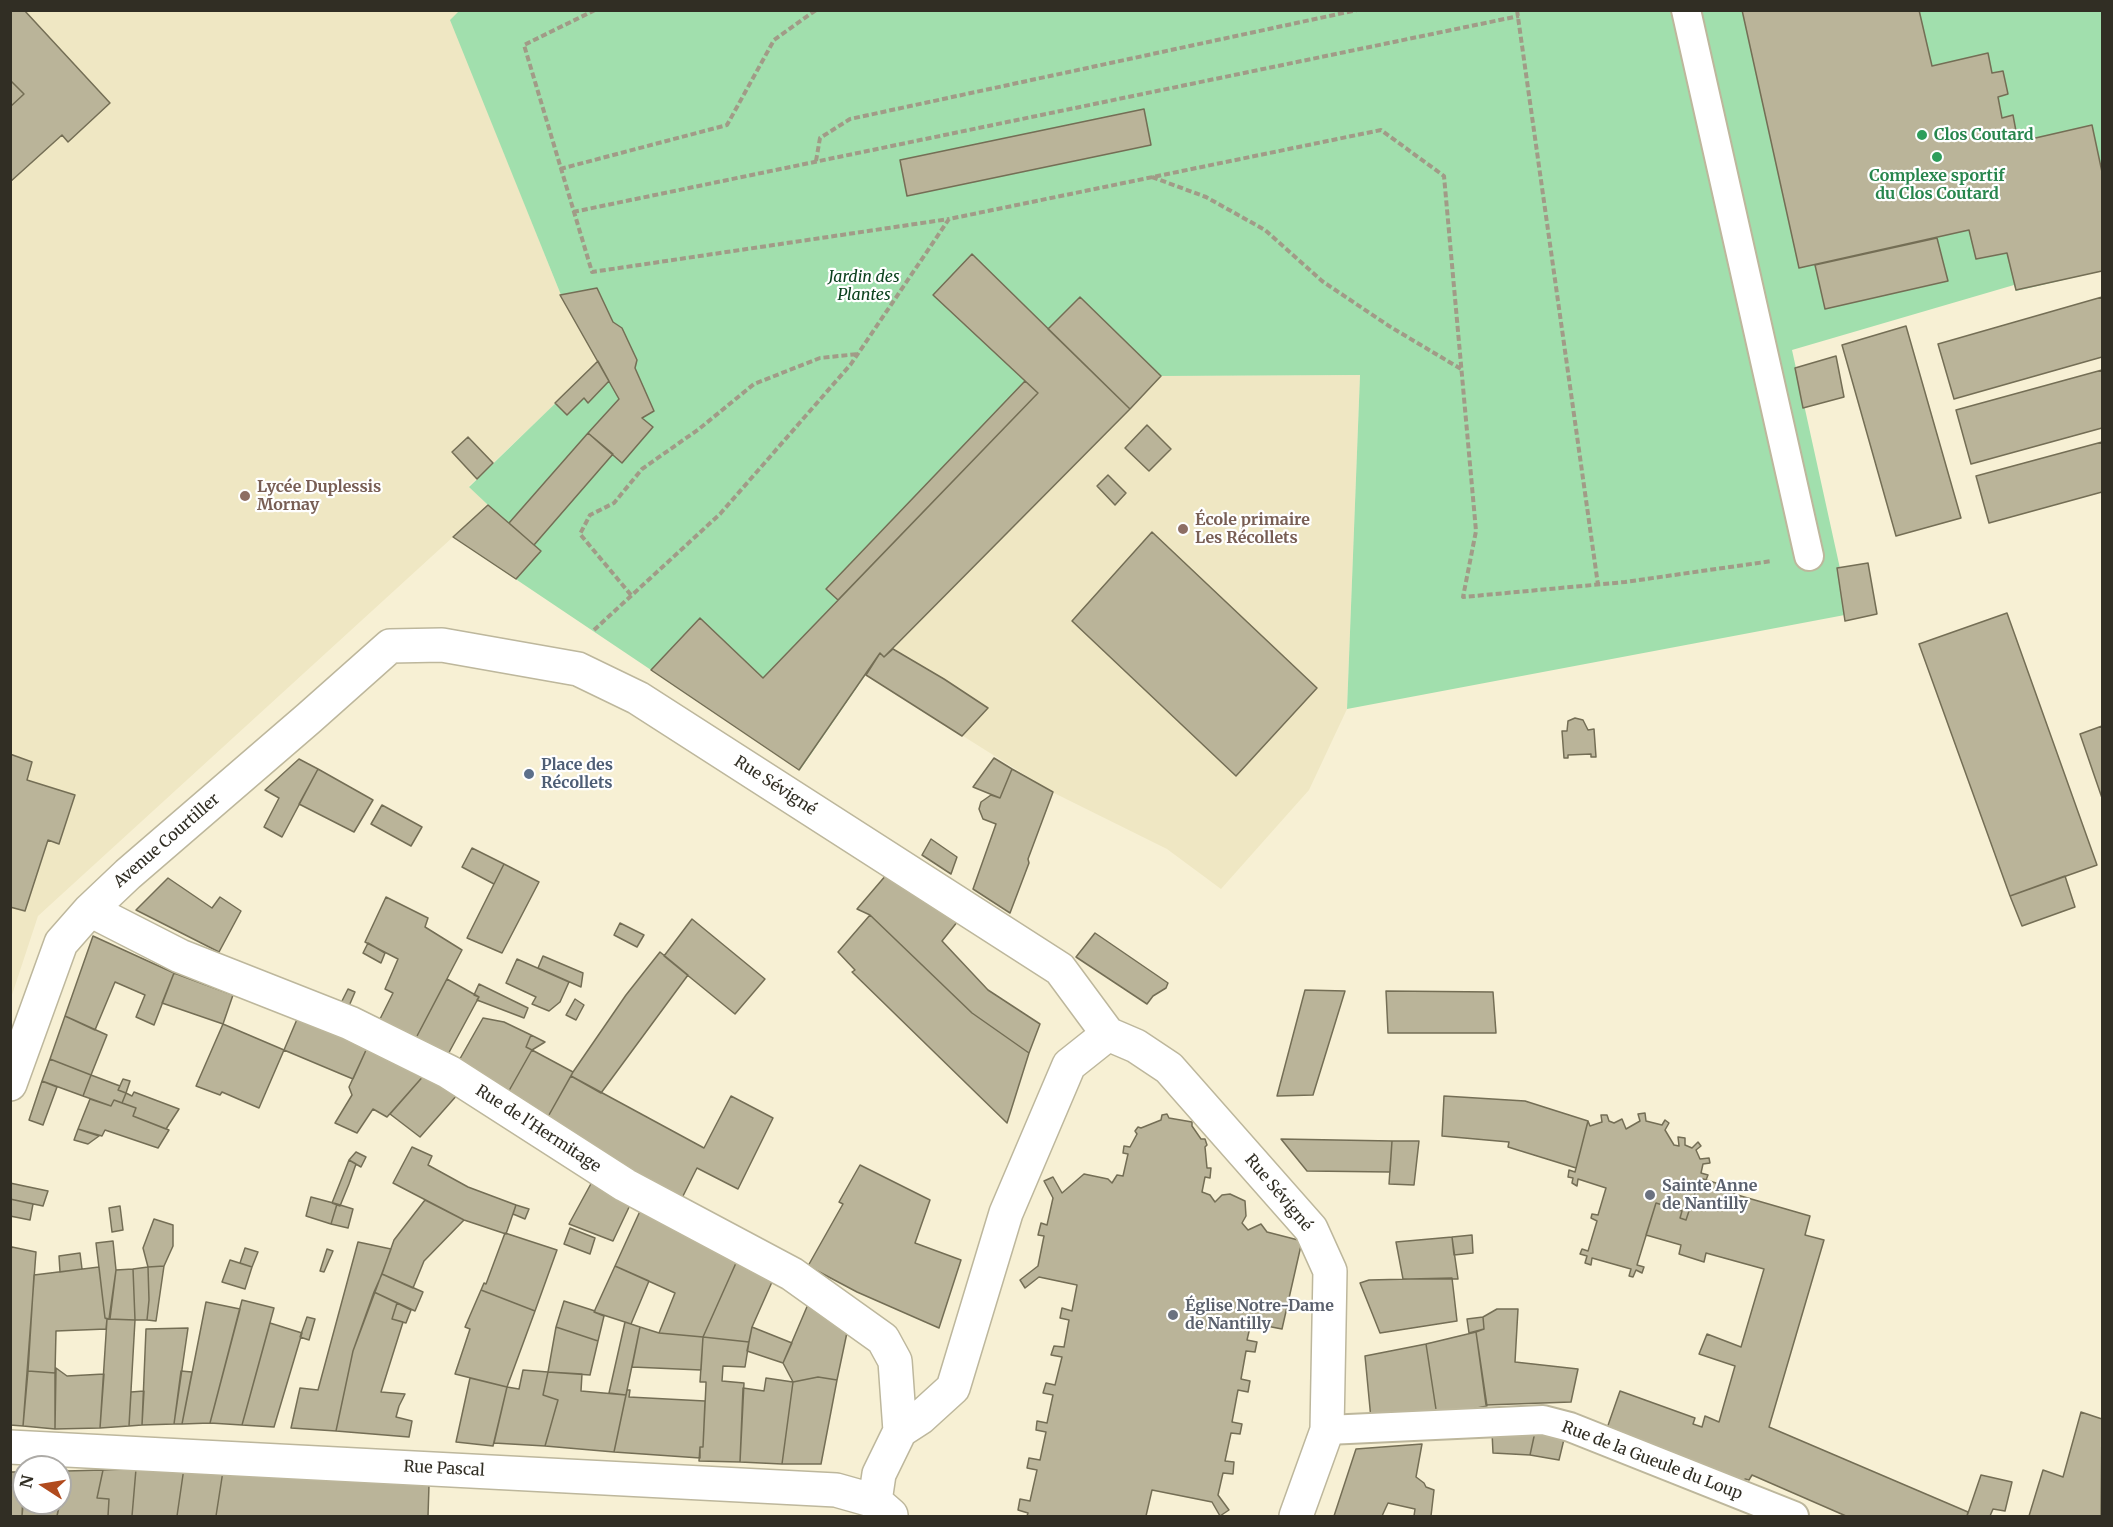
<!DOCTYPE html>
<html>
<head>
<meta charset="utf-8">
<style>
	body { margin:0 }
	#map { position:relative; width:2113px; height:1527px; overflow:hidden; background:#f7f0d4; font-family:Merriweather,serif }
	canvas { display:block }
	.frame { position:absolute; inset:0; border:12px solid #312e24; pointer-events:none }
	.north { position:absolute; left:12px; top:1455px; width:60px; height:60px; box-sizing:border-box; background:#fff; border:2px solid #adaba7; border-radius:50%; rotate:282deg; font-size:16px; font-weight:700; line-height:24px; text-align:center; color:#312e24 }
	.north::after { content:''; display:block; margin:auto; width:21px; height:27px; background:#b14b1e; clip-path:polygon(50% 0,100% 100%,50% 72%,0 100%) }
</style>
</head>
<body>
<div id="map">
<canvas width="2113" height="1527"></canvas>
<div class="frame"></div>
<div class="north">N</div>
</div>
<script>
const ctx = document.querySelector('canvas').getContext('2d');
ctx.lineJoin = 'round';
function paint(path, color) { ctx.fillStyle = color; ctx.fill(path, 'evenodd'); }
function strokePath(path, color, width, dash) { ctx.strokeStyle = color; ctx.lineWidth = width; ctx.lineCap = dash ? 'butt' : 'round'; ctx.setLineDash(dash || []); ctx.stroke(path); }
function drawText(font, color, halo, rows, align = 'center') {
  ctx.font = font + ' Merriweather,serif'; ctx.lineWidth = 4.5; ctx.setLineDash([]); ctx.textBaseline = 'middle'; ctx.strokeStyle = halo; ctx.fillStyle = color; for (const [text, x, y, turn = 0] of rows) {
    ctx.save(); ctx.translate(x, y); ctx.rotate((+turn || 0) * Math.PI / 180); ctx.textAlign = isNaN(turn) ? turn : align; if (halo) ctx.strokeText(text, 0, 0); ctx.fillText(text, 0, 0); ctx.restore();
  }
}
paint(new Path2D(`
	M11 11H460L451 20 561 295 599 362 469 486 488 505 38 916 11 998Z
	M1360 375 1347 709 1309 790 1221 889 1167 849 1052 792 866 675 880 653 885 657 1161 376Z`), '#efe7c3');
paint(new Path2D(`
	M460 10 2102 11V271L2016 291 2014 285 1792 350 1850 614 1347 709 1360 375 1161 376 884 657 880 654 800 770 453 537 488 505 469 487 599 361 561 295 450 20Z`), '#a1dfad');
const building = new Path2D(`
	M10 10H24L110 103 68 142 62 135 10 182V107L24 94 10 80Z
	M1742 10H1919L1932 66 1988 53 1992 73 2003 71 2008 94 1998 97 2002 118 2013 115 2018 142 2092 125 2102 172V271L2016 290 2007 253 1976 259 1969 230 1799 268Z
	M10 80 24 94 10 107Z
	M1144 109 1151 145 907 196 900 160Z
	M1937 238 1948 281 1825 309 1815 265Z
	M972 254 1130 409 884 657 880 653 799 770 651 670 700 618 763 678 1038 393 933 295Z
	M597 288 613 322 622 328 637 360 635 368 654 411 642 418 653 427 622 463 588 433 619 399 560 295Z
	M1080 297 1161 376 1130 409 1048 329Z
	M2102 297V357L1954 399 1938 344Z
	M1906 326 1961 518 1896 536 1842 345Z
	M1836 356 1844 397 1803 408 1795 368Z
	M598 361 609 381 588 403 584 398 567 415 555 403Z
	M2102 370V428L1971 464 1956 410Z
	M1025 381 1038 393 838 600 826 589Z
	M1147 425 1171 449 1149 471 1125 448Z
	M588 433 613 454 534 545 509 523Z
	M468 437 493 463 477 479 452 452Z
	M2102 442V492L1989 523 1976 476Z
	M1108 475 1126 493 1115 505 1097 486Z
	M488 505 541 551 516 579 453 537Z
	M1152 532 1317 688 1236 776 1072 621Z
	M1868 563 1877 614 1845 621 1837 568Z
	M2007 613 2097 865 2010 896 1919 644Z
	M893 649 944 679 988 708 962 736 866 675 880 653 884 657Z
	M1575 718 1583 720 1588 730 1594 729 1596 757H1591V754L1568 755V758H1564L1562 731H1567L1568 721Z
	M2102 726V798L2080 734Z
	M10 754 32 762 27 780 75 795 59 844 48 840 25 911 10 907Z
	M994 758 1012 769 1000 798 973 787Z
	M299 759 318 769 282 837 264 827 279 798 265 790Z
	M318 769 373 800 354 832 299 804Z
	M1012 769 1053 792 1028 859 1029 863 1010 913 973 889 996 824 983 819 979 809 981 802 991 795 1000 798Z
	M382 805 422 827 411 846 371 824Z
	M931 839 957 857 951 874 922 855Z
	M472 848 504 864 494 884 462 867Z
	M504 864 539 882 502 953 467 938Z
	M887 874 958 921 942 941 988 990 1040 1024 1029 1053 972 1013 870 915 857 909Z
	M2065 876 2075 907 2022 926 2010 896Z
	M168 878 212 908 220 897 241 911 219 952 136 910Z
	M386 897 428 918 425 927 462 950 416 1038 379 1021 393 993 385 989 398 959 365 942Z
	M870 915 972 1013 1029 1053 1007 1123 852 972 855 970 838 952Z
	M692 919 765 979 735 1014 664 956Z
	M620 923 644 935 637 947 614 935Z
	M1095 933 1168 983 1166 988 1153 996 1147 1004 1076 957Z
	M93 936 174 973 154 1025 136 1017 145 995 115 982 95 1030 65 1016Z
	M368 943 385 953 381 963 363 953Z
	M660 952 688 975 601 1093 571 1076 573 1072 626 995Z
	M543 956 583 973 581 987 538 968Z
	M517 959 569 982 560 1002 549 1011 532 1004 536 997 506 983Z
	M174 973 233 995 223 1024 162 1003Z
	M447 979 479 997 446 1058 416 1038Z
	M479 984 528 1008 524 1018 477 1000 479 997 474 995Z
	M348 989 355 992 349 1006 341 1003Z
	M1305 990 1345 991 1313 1095 1277 1096Z
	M1386 991 1493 992 1496 1033H1388Z
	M575 999 584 1005 576 1020 566 1015Z
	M65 1016 107 1035 91 1075 50 1059Z
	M298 1017 367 1048 353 1079 284 1050Z
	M483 1018 504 1022 531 1035 526 1047 532 1050 506 1096 457 1064Z
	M223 1024 284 1050 259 1108 222 1092 220 1095 196 1086Z
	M531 1035 545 1042 532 1050 526 1047Z
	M367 1048 426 1073 387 1117 373 1109 357 1133 335 1123 352 1095 349 1087Z
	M532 1050 573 1072 545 1122 506 1096Z
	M50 1059 91 1075 83 1096 42 1081Z
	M426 1073 458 1094 420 1137 390 1114Z
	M91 1075 120 1086 118 1090 126 1093 122 1103 114 1100 111 1106 83 1096Z
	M571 1076 704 1148 731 1096 773 1118 738 1189 697 1168 682 1198 545 1122Z
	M123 1079 130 1081 126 1093 118 1090Z
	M42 1081 57 1087 43 1125 29 1120Z
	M134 1092 179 1109 166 1129 133 1116 136 1108 122 1103 126 1093 132 1096Z
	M1444 1096 1525 1101 1588 1121 1576 1168 1508 1147 1509 1142 1442 1136Z
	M90 1099 111 1106 114 1100 136 1108 133 1116 169 1130 158 1148 105 1130 102 1136 78 1129Z
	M1645 1113 1646 1121 1662 1125 1665 1120 1669 1123 1665 1130 1674 1145 1679 1146 1678 1137 1685 1138V1145L1692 1148 1698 1142 1701 1146 1696 1150 1700 1159 1709 1158 1710 1163 1703 1164 1701 1173 1708 1175 1706 1180 1700 1178 1686 1220 1680 1218 1682 1211 1656 1203 1637 1265 1644 1267 1642 1273 1636 1270 1633 1277 1629 1276 1631 1269 1592 1258 1591 1265 1585 1263 1587 1256 1580 1254 1582 1249 1588 1251 1597 1221 1591 1218 1592 1214 1598 1215 1606 1188 1578 1179 1577 1186 1572 1183 1573 1178 1568 1177 1569 1170 1575 1172 1588 1121 1590 1126 1602 1122 1601 1115H1607L1609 1121 1614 1123 1622 1119 1626 1129 1640 1121 1638 1114Z
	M1167 1114 1169 1118 1192 1122V1126L1201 1139H1205L1207 1145 1205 1147 1207 1168H1211L1210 1178 1205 1177 1202 1192 1210 1195 1215 1202 1222 1195 1230 1194 1245 1201 1246 1216 1242 1223 1248 1230 1261 1224 1267 1232 1302 1241 1282 1329 1251 1323 1247 1340 1257 1342 1255 1352 1246 1351 1241 1379 1250 1381 1248 1392 1238 1390 1232 1422 1242 1424 1240 1434 1231 1433 1225 1461 1234 1462 1233 1474 1223 1473 1218 1495 1229 1510 1220 1516 1212 1502 1152 1490 1146 1516H1027L1028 1513 1018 1510 1020 1499 1030 1501 1037 1470 1027 1468 1029 1458 1040 1460 1046 1432 1036 1430 1037 1421 1047 1423 1053 1395 1043 1393 1046 1383 1055 1385 1062 1357 1051 1355 1054 1346 1064 1347 1069 1320 1060 1318 1062 1308 1072 1311 1077 1285 1039 1277 1025 1288 1020 1280 1038 1266 1044 1236 1038 1235 1041 1223 1047 1225 1053 1198 1044 1181 1053 1177 1062 1193 1084 1174 1108 1179 1112 1183 1117 1175 1123 1176 1128 1154 1123 1153 1124 1146 1130 1147 1137 1134 1135 1131 1138 1127 1141 1128 1161 1120 1162 1115Z
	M78 1129 99 1136 88 1144 74 1140Z
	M1281 1139 1392 1141 1390 1172 1307 1171Z
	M1392 1141H1419L1414 1185 1389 1184Z
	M412 1147 432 1156 428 1165 468 1187 516 1205 506 1234 464 1220 393 1183Z
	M356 1152 366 1157 361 1167 349 1160Z
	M349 1160 356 1164 349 1184 340 1206 332 1203Z
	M860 1165 930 1200 915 1243 961 1260 939 1328 857 1292 808 1266 843 1204 839 1202Z
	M1700 1178 1735 1189 1734 1194 1810 1216 1805 1235 1824 1240 1769 1427 1968 1512 1967 1516H1846L1752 1475 1749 1480 1745 1479 1743 1484 1605 1434 1620 1391 1695 1418 1693 1424 1702 1427 1705 1416 1719 1422 1735 1366 1699 1354 1707 1334 1741 1347 1764 1269 1706 1253 1704 1262 1679 1254 1681 1245 1646 1235 1656 1203 1682 1211 1680 1218 1686 1220Z
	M593 1180 631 1203 613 1241 569 1224Z
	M10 1183 48 1191 43 1206 10 1199Z
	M311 1197 337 1204 331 1224 306 1216Z
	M10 1199 33 1204 30 1220 10 1216Z
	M425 1200 464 1220 424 1261 413 1288 382 1274 394 1240Z
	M337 1204 353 1209 348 1228 331 1224Z
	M516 1205 529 1209 525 1219 513 1214Z
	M120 1206 123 1230 112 1232 109 1208Z
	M641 1209 736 1263 703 1337 659 1333 675 1293 615 1266Z
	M154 1219 173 1225V1246L164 1266 148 1267 143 1248Z
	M570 1228 595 1238 590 1254 564 1244Z
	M505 1233 557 1250 535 1311 481 1290 484 1283 486 1284Z
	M1472 1235 1473 1253 1454 1255 1452 1237Z
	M1452 1237 1458 1279H1403L1396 1242Z
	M113 1241 116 1270 109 1319 105 1318 96 1243Z
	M358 1242 391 1249 353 1351 336 1431 291 1428 300 1388 318 1390Z
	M12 1247 36 1252 23 1426 10 1425V1252Z
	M245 1248 258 1252 252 1267 240 1263Z
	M327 1249 333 1251 324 1272 320 1271Z
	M80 1253 82 1269 60 1272 59 1256Z
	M230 1260 252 1267 245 1289 222 1282Z
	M736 1263 772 1282 752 1327 749 1342 703 1337Z
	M164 1266 156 1321 147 1320 149 1300 148 1267Z
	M615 1266 649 1281 631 1324 594 1312Z
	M99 1267 105 1318 107 1319 106 1329 56 1331 55 1373 28 1371 34 1275Z
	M148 1267 149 1300 147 1320H135L133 1269Z
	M133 1269 135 1320 110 1319 116 1270Z
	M382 1274 423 1292 415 1311 374 1292Z
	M1452 1278 1457 1321 1380 1333 1360 1283 1369 1280Z
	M481 1290 535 1311 507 1387 455 1374 470 1329 465 1327Z
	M374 1292 397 1303 392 1319 403 1322 381 1392 405 1394 399 1406 396 1417 412 1421 409 1437 336 1431 353 1351Z
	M242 1300 274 1308 242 1425 210 1423Z
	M564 1301 595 1311 594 1312 604 1316 598 1341 556 1327Z
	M206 1302 240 1309 210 1423 182 1424Z
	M809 1302 849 1323 837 1380 818 1377 793 1382 783 1363Z
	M397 1303 411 1310 406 1323 392 1319Z
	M1497 1309H1518L1515 1362 1578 1369 1571 1402 1486 1405 1476 1332 1484 1329 1483 1317Z
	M307 1317 315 1319 309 1340 300 1337Z
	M1483 1317 1484 1329 1469 1333 1467 1319Z
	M107 1319 135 1320 129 1426 100 1428Z
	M625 1322 640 1327 626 1395 609 1393Z
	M270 1323 302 1333 274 1427 242 1425Z
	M556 1327 598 1341 590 1375 548 1372Z
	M640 1327 659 1333 703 1337 701 1370 632 1367Z
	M752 1327 792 1343 783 1363 747 1351Z
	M188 1328 174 1424 142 1425 146 1329Z
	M1476 1332 1487 1406 1437 1416 1426 1344Z
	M703 1337 749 1342 745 1367 723 1366 722 1381 744 1383 740 1462 699 1461 700 1447H703L706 1384V1382H700Z
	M1426 1344 1437 1416 1371 1419 1365 1356Z
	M56 1368 67 1376 104 1374 100 1428 55 1429Z
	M523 1370 548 1372 543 1395 558 1400 545 1446 494 1443 507 1387 519 1389Z
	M28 1371 55 1373V1429L23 1426Z
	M181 1371 192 1372 182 1424H174Z
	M548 1372 582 1374 581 1391 626 1395 614 1452 545 1446 558 1400 543 1395Z
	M818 1377 837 1380 821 1464H782L793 1382Z
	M470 1378 507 1387 493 1446 456 1442Z
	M766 1378 793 1382 782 1464 740 1462 743 1388 764 1391Z
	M627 1390H630L629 1397 705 1401 703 1447H700V1458L614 1452Z
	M144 1391 142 1425 129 1426 131 1392Z
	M2081 1412 2102 1419 2101 1516H2029L2043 1470 2063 1477Z
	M1492 1432H1535L1530 1455 1493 1453Z
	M1535 1432 1565 1435 1559 1460 1530 1455Z
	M1422 1444 1416 1477 1424 1483 1426 1487 1434 1490 1431 1516H1414L1415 1509 1388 1503 1382 1516H1334L1356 1449Z
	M184 1468 177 1516H132L136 1469Z
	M184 1468 223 1471 216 1516H177Z
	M136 1469 132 1516H108L109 1499 97 1498 103 1470Z
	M103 1470 97 1498 109 1499 108 1516H57L66 1471Z
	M60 1471H66L60 1502Z
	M223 1471 429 1485 428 1516H216Z
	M10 1472H24L22 1516H10Z
	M1981 1475 2012 1482 2005 1511 1993 1509 1990 1516H1967Z
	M24 1495V1503H60L57 1516H22Z`);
paint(building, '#bab499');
strokePath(building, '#746e55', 1.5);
const lane = new Path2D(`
	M1686 10 1809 556
	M1327 1430 1543 1420 1570 1427 1794 1516`);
const street = new Path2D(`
	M90 910 180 956 350 1023 449 1072 625 1185 792 1274 883 1339 895 1361 900 1431 879 1474 875 1501
	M10 1084 61 943 90 910 128 874 309 718 390 646 442 645 578 669 638 698 1060 969 1108 1034 1136 1046 1169 1068 1311 1229 1330 1271 1327 1430 1296 1516
	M900 1431 920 1418 953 1388 1006 1213 1069 1065 1108 1034
	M10 1447 836 1490 875 1501 891 1515`);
strokePath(lane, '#bdb79c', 32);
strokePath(street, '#bdb79c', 36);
strokePath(new Path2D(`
	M595 10 524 45 592 272 949 219
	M1517 10 1598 585
	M816 161 820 138 850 119 1357 10
	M560 169 727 125 774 40 816 10
	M1152 177 1206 197 1265 230 1322 281 1389 326 1461 369
	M573 212 1519 16
	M631 595 580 534 590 515 614 503 642 469 699 429 754 384 820 358 858 354
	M594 630 720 514 851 364 949 219 1381 130 1444 176 1476 531 1463 597 1625 582 1772 561`), '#a19b87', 4, [6, 3]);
strokePath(lane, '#fff', 28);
strokePath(street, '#fff', 33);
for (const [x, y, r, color] of [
	[1922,135,6,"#2e9e5b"],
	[1937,157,6,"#2e9e5b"],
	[245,496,6,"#8d6e63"],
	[1183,529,6,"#8d6e63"],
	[529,774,6,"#5c6f8a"],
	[1650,1195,6,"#6b7280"],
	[1173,1315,6,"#6b7280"]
]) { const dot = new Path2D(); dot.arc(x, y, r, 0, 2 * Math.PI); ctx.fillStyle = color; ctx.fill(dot); strokePath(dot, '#fff', 2); }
drawText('bold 16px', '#27864d', '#fff', [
	["Clos Coutard",1934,135],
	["Complexe sportif",1937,176,"center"],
	["du Clos Coutard",1937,194,"center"]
], 'left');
drawText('italic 16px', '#0c421e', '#fff', [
	["Jardin des",864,277],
	["Plantes",864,295]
]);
drawText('bold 16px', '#785e54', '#fff', [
	["Lycée Duplessis",257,487],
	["Mornay",257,505],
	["École primaire",1195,520],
	["Les Récollets",1195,538]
], 'left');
drawText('bold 16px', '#4e5e75', '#fff', [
	["Place des",541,765],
	["Récollets",541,783]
], 'left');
drawText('16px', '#312e24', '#fff', [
	["Rue Sévigné",775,786,33],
	["Avenue Courtiller",167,841,-41],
	["Rue de l'Hermitage",538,1129,33],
	["Rue Sévigné",1278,1193,50],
	["Rue de la Gueule du Loup",1652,1461,21],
	["Rue Pascal",444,1469,3]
]);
drawText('bold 16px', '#5b616d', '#fff', [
	["Sainte Anne",1662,1186],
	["de Nantilly",1662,1204],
	["Église Notre-Dame",1185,1306],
	["de Nantilly",1185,1324]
], 'left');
</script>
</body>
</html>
